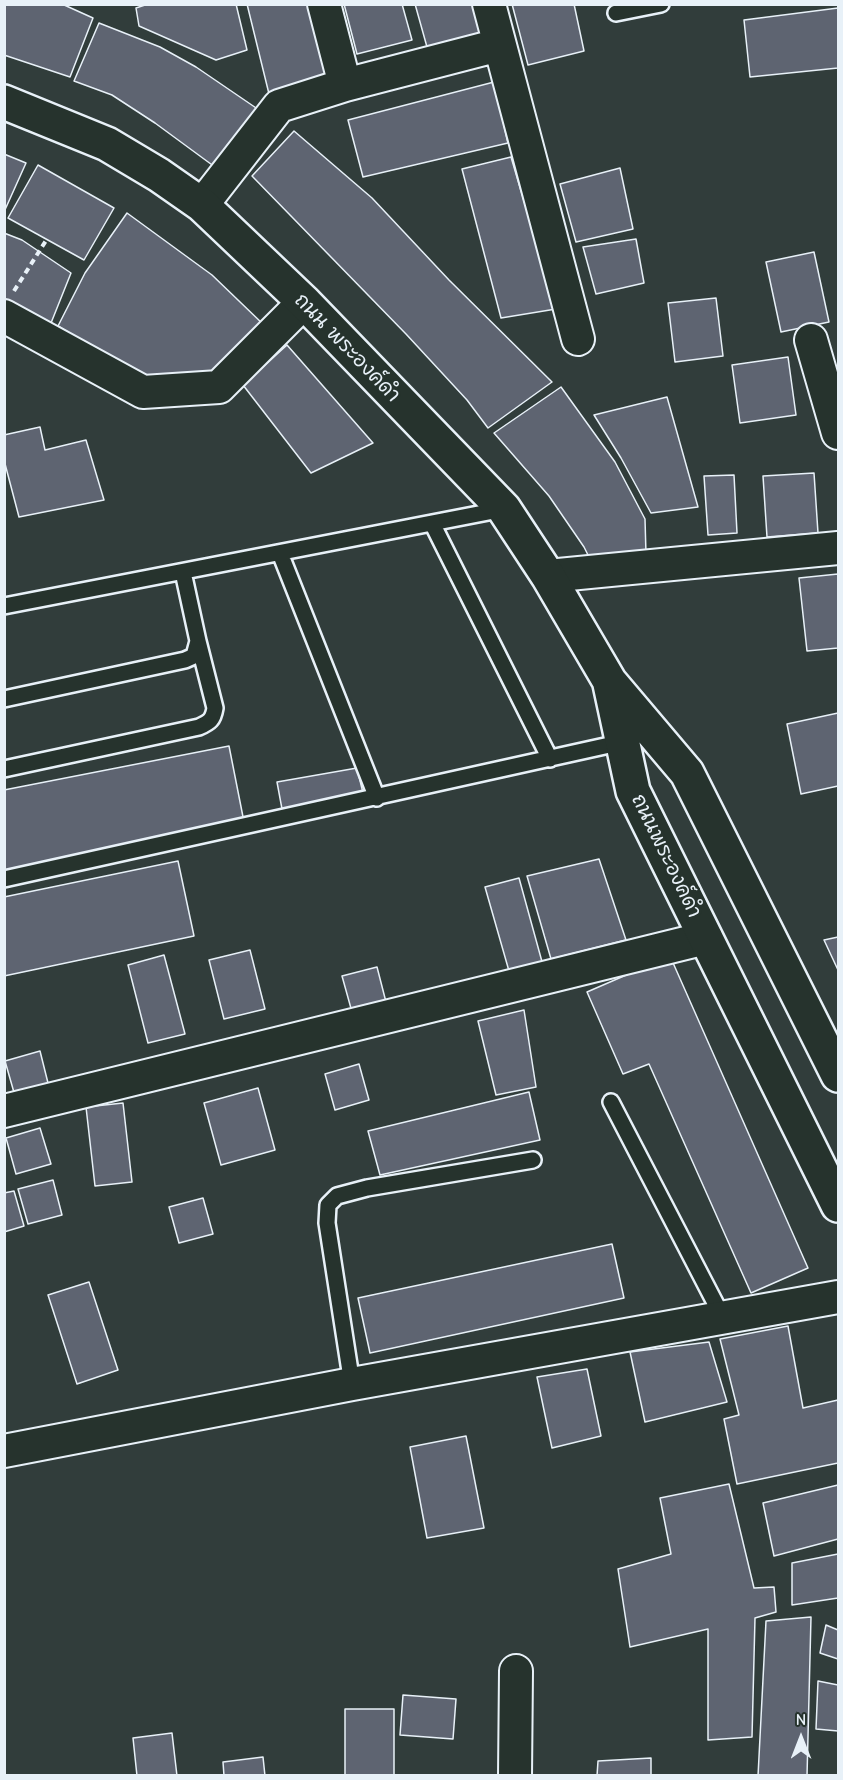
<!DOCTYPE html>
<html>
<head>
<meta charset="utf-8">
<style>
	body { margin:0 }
	#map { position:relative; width:843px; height:1780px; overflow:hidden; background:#313d3b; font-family:"Comic Neue",sans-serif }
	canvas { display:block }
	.frame { position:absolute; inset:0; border:6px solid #e8f1f8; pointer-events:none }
	.north { position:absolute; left:771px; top:1708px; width:60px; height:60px; -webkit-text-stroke:4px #26332d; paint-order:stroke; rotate:0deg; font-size:16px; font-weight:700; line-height:24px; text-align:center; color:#e8f1f8 }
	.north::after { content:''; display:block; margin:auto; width:21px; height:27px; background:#e8f1f8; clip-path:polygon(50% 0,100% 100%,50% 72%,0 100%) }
</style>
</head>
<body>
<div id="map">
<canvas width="843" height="1780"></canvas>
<div class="frame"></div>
<div class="north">N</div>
</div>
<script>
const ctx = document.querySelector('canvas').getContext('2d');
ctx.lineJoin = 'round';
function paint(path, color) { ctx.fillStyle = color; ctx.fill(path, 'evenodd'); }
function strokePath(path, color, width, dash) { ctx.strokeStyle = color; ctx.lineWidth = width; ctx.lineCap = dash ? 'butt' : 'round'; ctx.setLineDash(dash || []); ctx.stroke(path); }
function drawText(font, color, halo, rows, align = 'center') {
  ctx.font = font + ' "Comic Neue","Playpen Sans Thai",sans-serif'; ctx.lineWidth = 5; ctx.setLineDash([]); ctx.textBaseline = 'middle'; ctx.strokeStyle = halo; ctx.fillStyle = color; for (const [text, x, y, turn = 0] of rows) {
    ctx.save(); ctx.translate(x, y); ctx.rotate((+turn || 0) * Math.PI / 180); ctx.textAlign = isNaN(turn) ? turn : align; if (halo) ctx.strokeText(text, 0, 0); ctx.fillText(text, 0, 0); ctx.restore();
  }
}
const building = new Path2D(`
	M4 4H62L93 18 70 77 4 55Z
	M148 4H236L247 50 216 60 139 26 136 8Z
	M247 4H310L328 77 270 98Z
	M344 4H402L412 40 357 54Z
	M415 4H477L485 32 427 47Z
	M512 4H574L584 51 528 65Z
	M838 8V68L750 77 744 20Z
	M99 23 160 47 196 67 262 112 219 170 155 123 112 95 74 81Z
	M494 82 508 143 363 177 348 120Z
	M294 131 372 198 449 280 552 382 488 428 467 400 406 334 252 176Z
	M4 154 26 163 4 212Z
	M511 157 556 309 501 318 462 169Z
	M38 165 114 208 84 260 8 218Z
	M620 168 633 229 576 242 560 184Z
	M127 213 212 275 265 326 219 378 144 381 58 326 85 273Z
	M4 233 22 240 71 273 51 323 4 302Z
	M636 239 644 283 596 294 583 247Z
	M814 252 829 322 781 332 766 262Z
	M716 298 723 356 675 362 668 303Z
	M287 345 373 443 311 473 243 385Z
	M788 357 796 415 740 423 732 365Z
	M561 387 615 462 645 519 646 554 590 559 584 547 549 496 494 433Z
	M667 397 698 507 651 513 621 458 594 415Z
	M40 427 45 450 86 440 104 500 19 517 4 460V435Z
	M814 473 818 533 767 537 763 476Z
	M734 475 737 533 708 535 704 476Z
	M838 574V648L807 651 799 578Z
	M838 713V786L801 794 787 724Z
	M229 746 245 827 4 874V790Z
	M357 768 363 793 282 809 277 782Z
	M599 859 626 940 551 959 527 876Z
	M178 861 194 936 4 976V897Z
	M519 878 544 969 511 978 485 887Z
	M838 937V970L824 940Z
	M250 950 265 1009 224 1019 209 960Z
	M164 955 185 1034 148 1043 128 965Z
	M670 956 808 1268 751 1293 649 1064 623 1074 587 992Z
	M377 967 386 1002 352 1012 342 976Z
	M524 1010 536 1087 496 1095 478 1021Z
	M40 1051 49 1087 15 1096 5 1061Z
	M359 1064 369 1100 335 1110 325 1074Z
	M258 1088 275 1150 221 1165 204 1103Z
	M529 1092 540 1140 380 1175 368 1131Z
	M123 1103 132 1182 95 1186 86 1107Z
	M40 1128 51 1164 16 1174 6 1138Z
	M53 1180 62 1215 28 1224 18 1189Z
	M14 1191 24 1226 4 1232V1193Z
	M203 1198 213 1234 179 1243 169 1207Z
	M612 1244 624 1298 370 1353 358 1298Z
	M89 1282 118 1370 77 1384 48 1295Z
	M788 1326 803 1408 838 1400V1463L737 1484 724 1419 739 1415 720 1339Z
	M709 1342 727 1402 645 1422 630 1352Z
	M587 1369 601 1436 552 1448 537 1377Z
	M466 1436 484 1528 427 1538 410 1447Z
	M729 1484 754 1588 774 1587 776 1612 755 1618 752 1737 708 1740V1629L630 1647 618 1569 671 1554 660 1498Z
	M838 1485V1539L774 1556 763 1503Z
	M838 1554V1598L792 1605V1563Z
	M811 1617 807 1776H758L766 1621Z
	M826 1625 838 1630V1659L820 1653Z
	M818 1681 838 1685V1731L816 1729Z
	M403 1695 456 1699 453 1739 400 1735Z
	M345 1709H394V1776H345Z
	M172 1733 177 1776H137L133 1738Z
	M263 1757 265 1776H224L223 1762Z
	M651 1758V1776H597L598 1761Z`);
paint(building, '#5e6471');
strokePath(building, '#e8f1f8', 1.5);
const service = new Path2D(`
	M616 13 661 4
	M432 523 550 759
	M280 553 377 798
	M4 606 504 509
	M4 699 185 660 194 656 198 641 183 572
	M4 769 199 727C210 722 213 720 215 708L198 641
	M4 879 623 742
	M611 1102 723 1318
	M352 1384 327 1223 328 1205 337 1196 367 1188 533 1160`);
const minor = new Path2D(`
	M324 4 345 85
	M489 4 578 339
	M202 205 279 106 345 85 499 45
	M4 316 143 392 219 387 304 302
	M811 340 838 433
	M548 576 838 548
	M4 1111 706 938
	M4 1451 352 1384 838 1297
	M515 1776 516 1671`);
const tertiary = new Path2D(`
	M4 102 107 144 159 175 202 205 304 302 504 509 548 576 610 682 687 773 838 1075
	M610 684 633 791 838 1205`);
strokePath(service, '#e8f1f8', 20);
strokePath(minor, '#e8f1f8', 36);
strokePath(tertiary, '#e8f1f8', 38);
strokePath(new Path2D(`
	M14 291 47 239`), '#e8f1f8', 4, [6, 4.5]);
strokePath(service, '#26332d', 15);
strokePath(minor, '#26332d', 32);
strokePath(tertiary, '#26332d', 33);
drawText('20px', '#e8f1f8', '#26332d', [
	["ถนน พระองค์ดำ",347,348,46],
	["ถนนพระองค์ดำ",666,856,64]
]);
</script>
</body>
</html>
